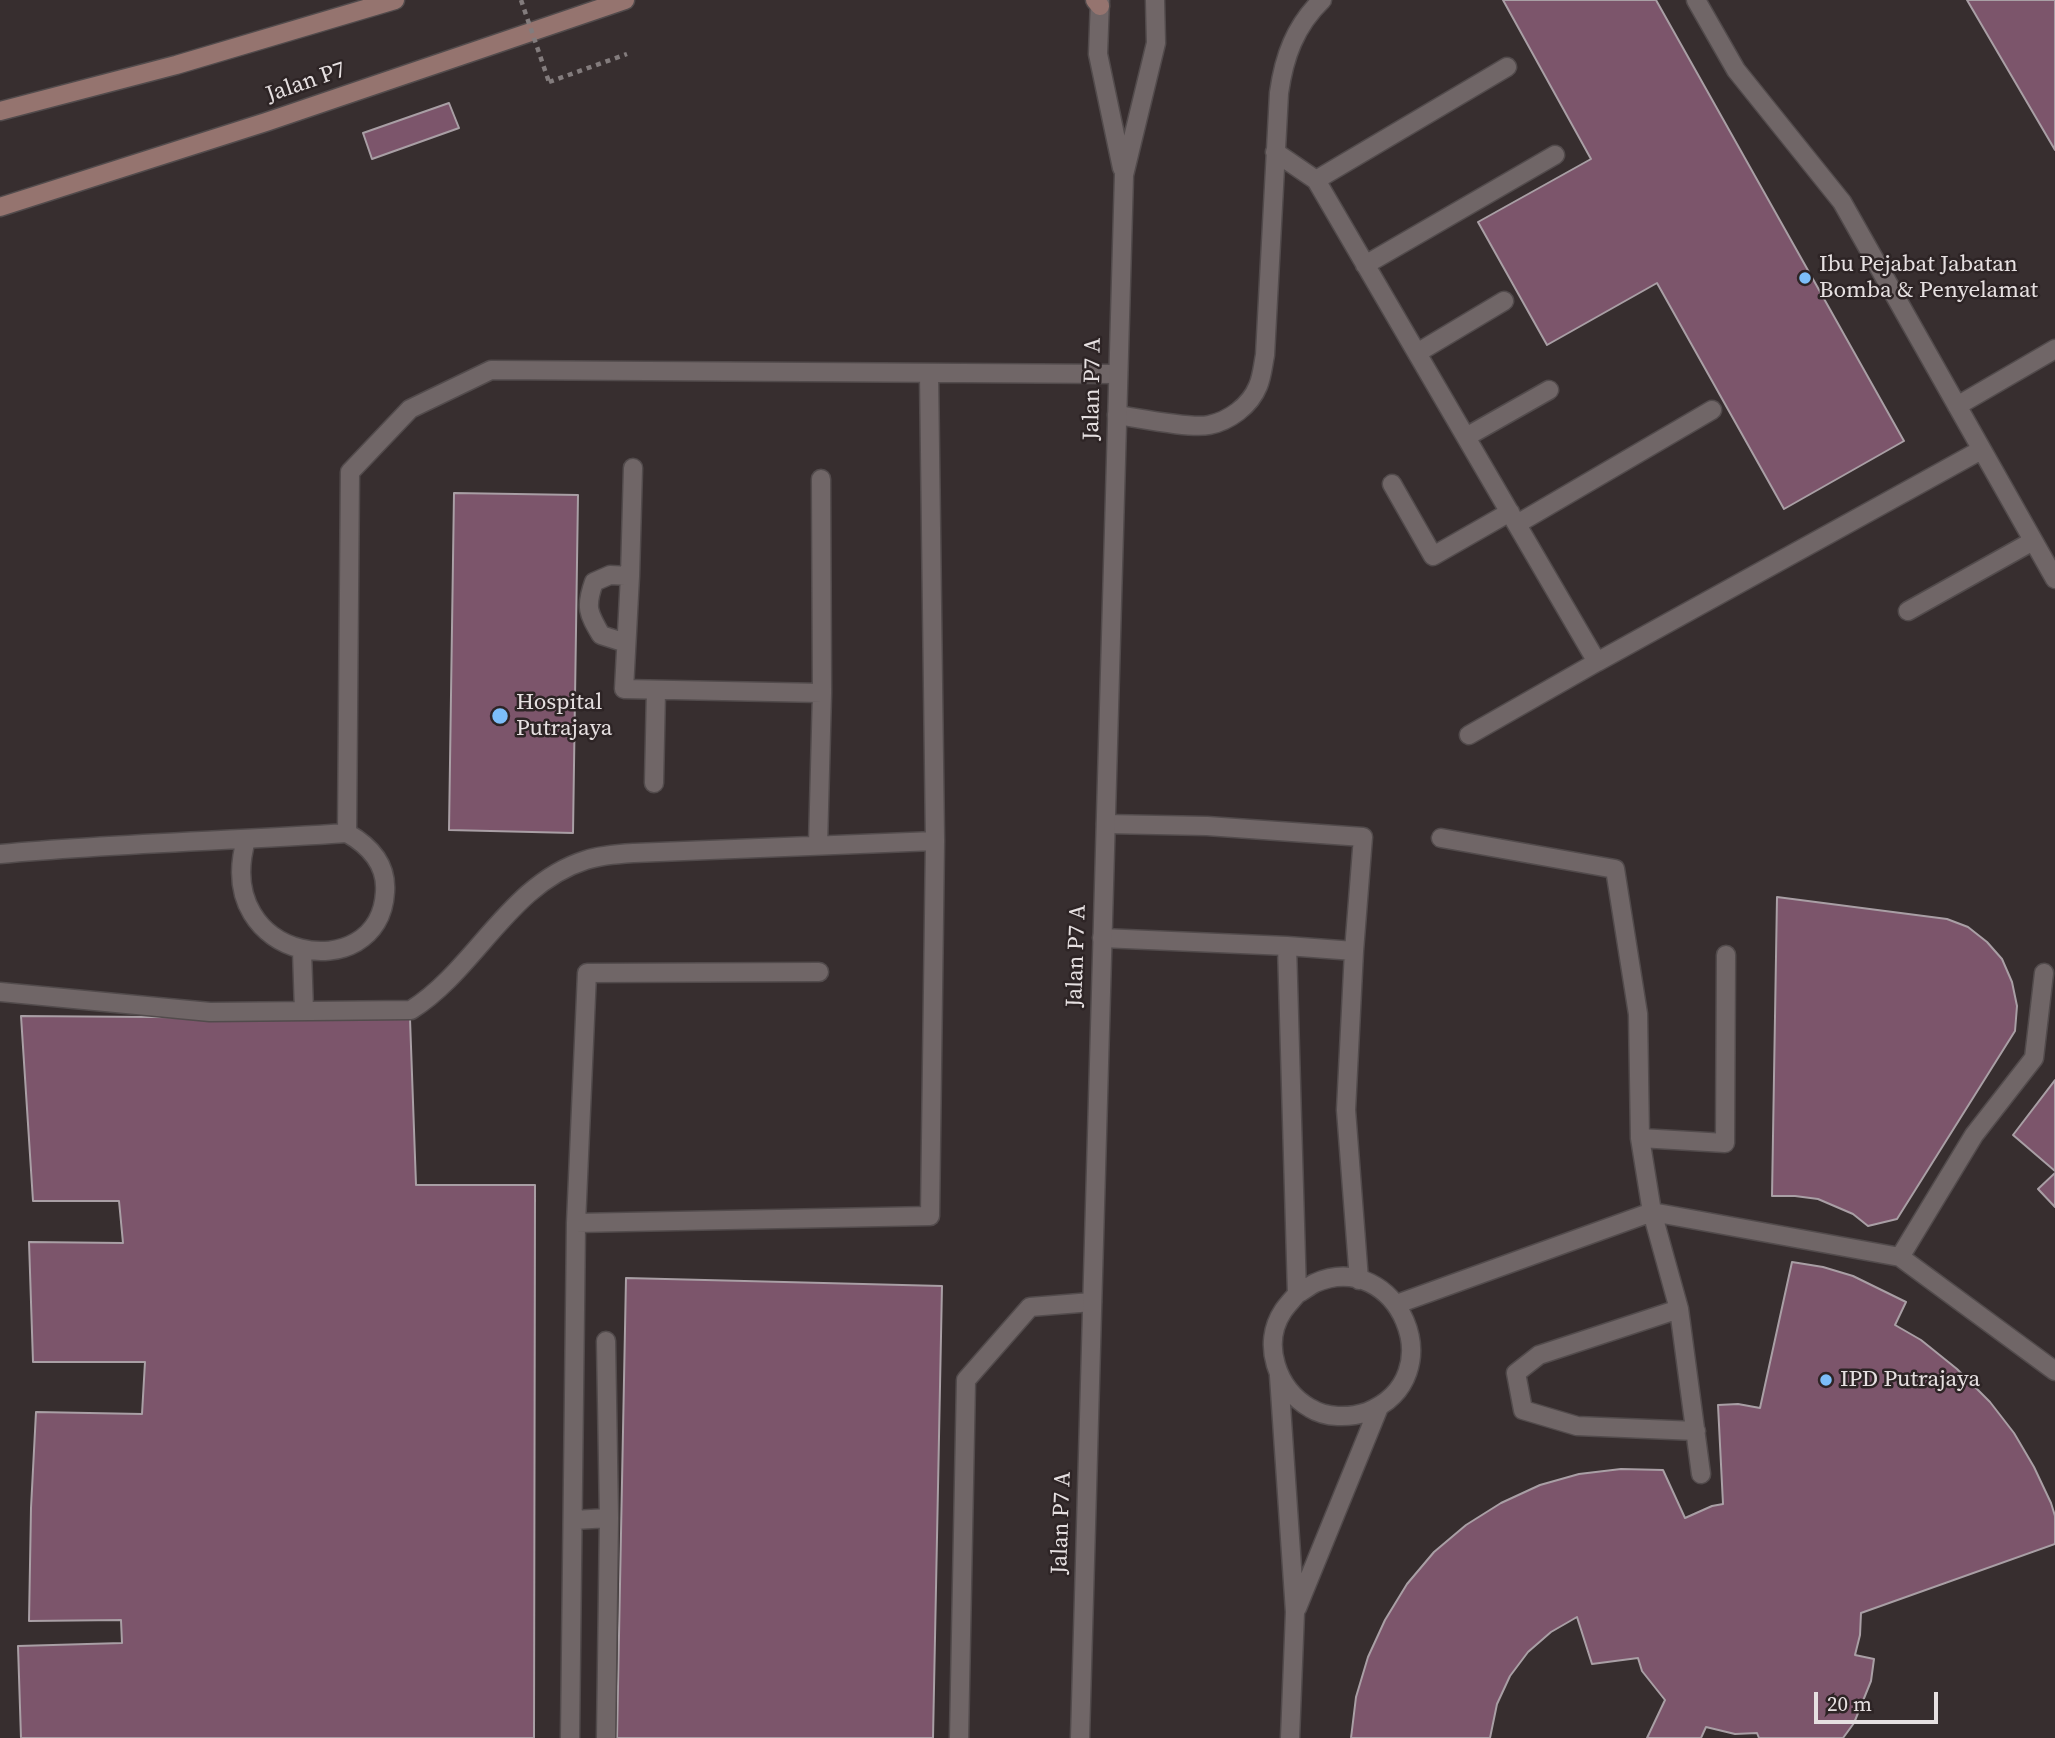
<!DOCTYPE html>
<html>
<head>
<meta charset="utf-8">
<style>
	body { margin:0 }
	#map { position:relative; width:2055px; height:1738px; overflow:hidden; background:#372e2f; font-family:"Source Serif 4",serif }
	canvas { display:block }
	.scale { position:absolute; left:1814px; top:1692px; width:124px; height:32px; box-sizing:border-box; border:4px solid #e6e0e1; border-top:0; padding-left:9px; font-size:21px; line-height:24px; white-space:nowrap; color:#e6e0e1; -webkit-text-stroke:5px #2d2425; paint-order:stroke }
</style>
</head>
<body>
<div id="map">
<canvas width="2055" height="1738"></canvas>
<div class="scale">20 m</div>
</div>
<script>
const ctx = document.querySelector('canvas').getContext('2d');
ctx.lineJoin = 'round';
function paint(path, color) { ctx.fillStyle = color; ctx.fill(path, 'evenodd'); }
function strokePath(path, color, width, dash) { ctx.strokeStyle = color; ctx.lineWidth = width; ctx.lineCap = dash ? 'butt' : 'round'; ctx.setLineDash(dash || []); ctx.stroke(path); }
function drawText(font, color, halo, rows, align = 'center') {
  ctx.font = font + ' "Source Serif 4",serif'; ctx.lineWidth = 5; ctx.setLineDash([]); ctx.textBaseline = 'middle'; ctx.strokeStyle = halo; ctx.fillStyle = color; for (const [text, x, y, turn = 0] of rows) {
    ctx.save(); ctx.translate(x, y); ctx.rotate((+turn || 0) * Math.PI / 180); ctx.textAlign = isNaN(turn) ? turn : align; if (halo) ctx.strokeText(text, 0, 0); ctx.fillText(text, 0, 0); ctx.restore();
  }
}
const building = new Path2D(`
	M1503 0H1656L1904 441 1784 509 1657 283 1547 345 1478 222 1591 159Z
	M1967 0H2055V150Z
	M449 103 459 128 372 159 363 133Z
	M454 493 578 495 573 833 449 830Z
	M1777 897 1947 919 1968 927 1987 942 2002 959 2012 982 2017 1006 2015 1031 1897 1219 1868 1226 1853 1214 1818 1199 1795 1196H1772Z
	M21 1016 410 1019 416 1185H535L534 1738H21L18 1646 122 1643 121 1620 29 1621 31 1508 36 1412 142 1414 145 1362H33L29 1242 123 1243 119 1201H33Z
	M2055 1080V1171L2013 1135Z
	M2055 1173V1207L2038 1189Z
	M1792 1262 1823 1267 1853 1276 1906 1302 1895 1325 1921 1340 1957 1369 1990 1402 2014 1433 2034 1467 2051 1503 2055 1516V1544L1861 1613 1860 1635 1855 1655 1874 1659 1871 1681 1854 1723 1843 1738H1759L1757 1733 1735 1734 1706 1727 1701 1738H1647L1665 1700 1642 1671 1638 1658 1592 1664 1577 1617 1551 1632 1528 1652 1510 1676 1497 1704 1490 1738H1351L1356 1697 1368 1657 1385 1620 1407 1584 1434 1552 1466 1525 1501 1503 1540 1485 1579 1474 1621 1469 1663 1470 1685 1518 1712 1506 1723 1504 1718 1405 1738 1404 1760 1408Z
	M626 1278 942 1286 933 1738H617Z`);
paint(building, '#7c556b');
strokePath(building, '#a99fa5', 2);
const service = new Path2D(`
	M1696 0 1736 70 1842 202 2055 579
	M1275 152 1316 180 1597 662 1981 450
	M1316 180 1507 67
	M1365 265 1555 155
	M1417 353 1504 301
	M1957 406 2055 349
	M1117 415C1138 418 1191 429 1209 425 1229 421 1250 406 1258 386 1262 377 1263 365 1265 355L1279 93C1284 57 1295 26 1322 0
	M1466 437 1549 390
	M633 468 630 576 624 689 822 693
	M1392 484 1433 556 1510 512
	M1517 524 1712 410
	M1908 611 2033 541
	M626 643 601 635C588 613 585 607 594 582L610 575 630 576
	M1469 735 1597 662
	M654 783 656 690
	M1106 824 1207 826 1363 837 1354 951 1346 1110 1359 1280
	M347 833 350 472 410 409 491 370 1118 374
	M1441 838 1615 869 1638 1014 1640 1138 1652 1212 1679 1309 1701 1474
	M818 845 822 693 821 479
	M0 854C116 843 232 841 347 833 370 846 387 865 385 892 380 989 211 963 246 840
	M1102 938 1287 946 1354 951
	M1287 946 1297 1294C1292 1300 1287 1305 1283 1311 1261 1344 1277 1389 1310 1408 1326 1418 1349 1418 1367 1412 1455 1377 1397 1247 1315 1283 1309 1286 1303 1291 1297 1294
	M302 951 304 1011
	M0 992 210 1012 411 1010C476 969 509 884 586 860 601 855 618 854 634 853L935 841
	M1640 1138 1725 1143 1726 955
	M576 1223 587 973 819 972
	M1900 1257 1974 1135 2034 1058 2044 973
	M1397 1304 1652 1212 1900 1257 2055 1371
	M1679 1309 1539 1355 1516 1373 1523 1410 1577 1426 1696 1431
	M1279 1376 1295 1612 1290 1738
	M574 1520 609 1518
	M1297 1608 1379 1407
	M570 1738 576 1223 930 1216 935 841 929 373
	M606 1738 609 1518 606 1341
	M959 1738 966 1380 1030 1307 1092 1302`);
const minor = new Path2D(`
	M1100 0 1098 54 1122 168
	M1080 1738 1124 175 1156 43 1155 0`);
const secondary = new Path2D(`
	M1095 0 1100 6
	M0 111 176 65 395 0
	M0 207 266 122 625 0`);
strokePath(service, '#524b4c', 21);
strokePath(minor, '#524b4c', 21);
strokePath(secondary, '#524b4c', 21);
strokePath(new Path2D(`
	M549 82 627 54`), '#837c7d', 4.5, [5, 5]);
strokePath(service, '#706667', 18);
strokePath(minor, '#706667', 18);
strokePath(secondary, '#95746f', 18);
strokePath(new Path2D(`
	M521 0 549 82`), '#837c7d', 4.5, [5, 5]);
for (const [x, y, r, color] of [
	[1805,278,7,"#7cbef9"],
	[500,716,9,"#7cbef9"],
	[1826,1380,7,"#7cbef9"]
]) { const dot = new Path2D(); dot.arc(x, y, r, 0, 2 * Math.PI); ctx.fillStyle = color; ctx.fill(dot); strokePath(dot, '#2d2425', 2.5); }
drawText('23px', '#e6e0e1', '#2d2425', [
	["Jalan P7",306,83,-19],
	["Jalan P7 A",1093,389,-89],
	["Jalan P7 A",1077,956,-88],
	["Jalan P7 A",1062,1523,-88]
]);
drawText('23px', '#e6e0e1', '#2d2425', [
	["Ibu Pejabat Jabatan",1819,265],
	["Bomba & Penyelamat",1819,291],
	["Hospital",516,703],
	["Putrajaya",516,729],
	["IPD Putrajaya",1840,1380]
], 'left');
</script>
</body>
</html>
